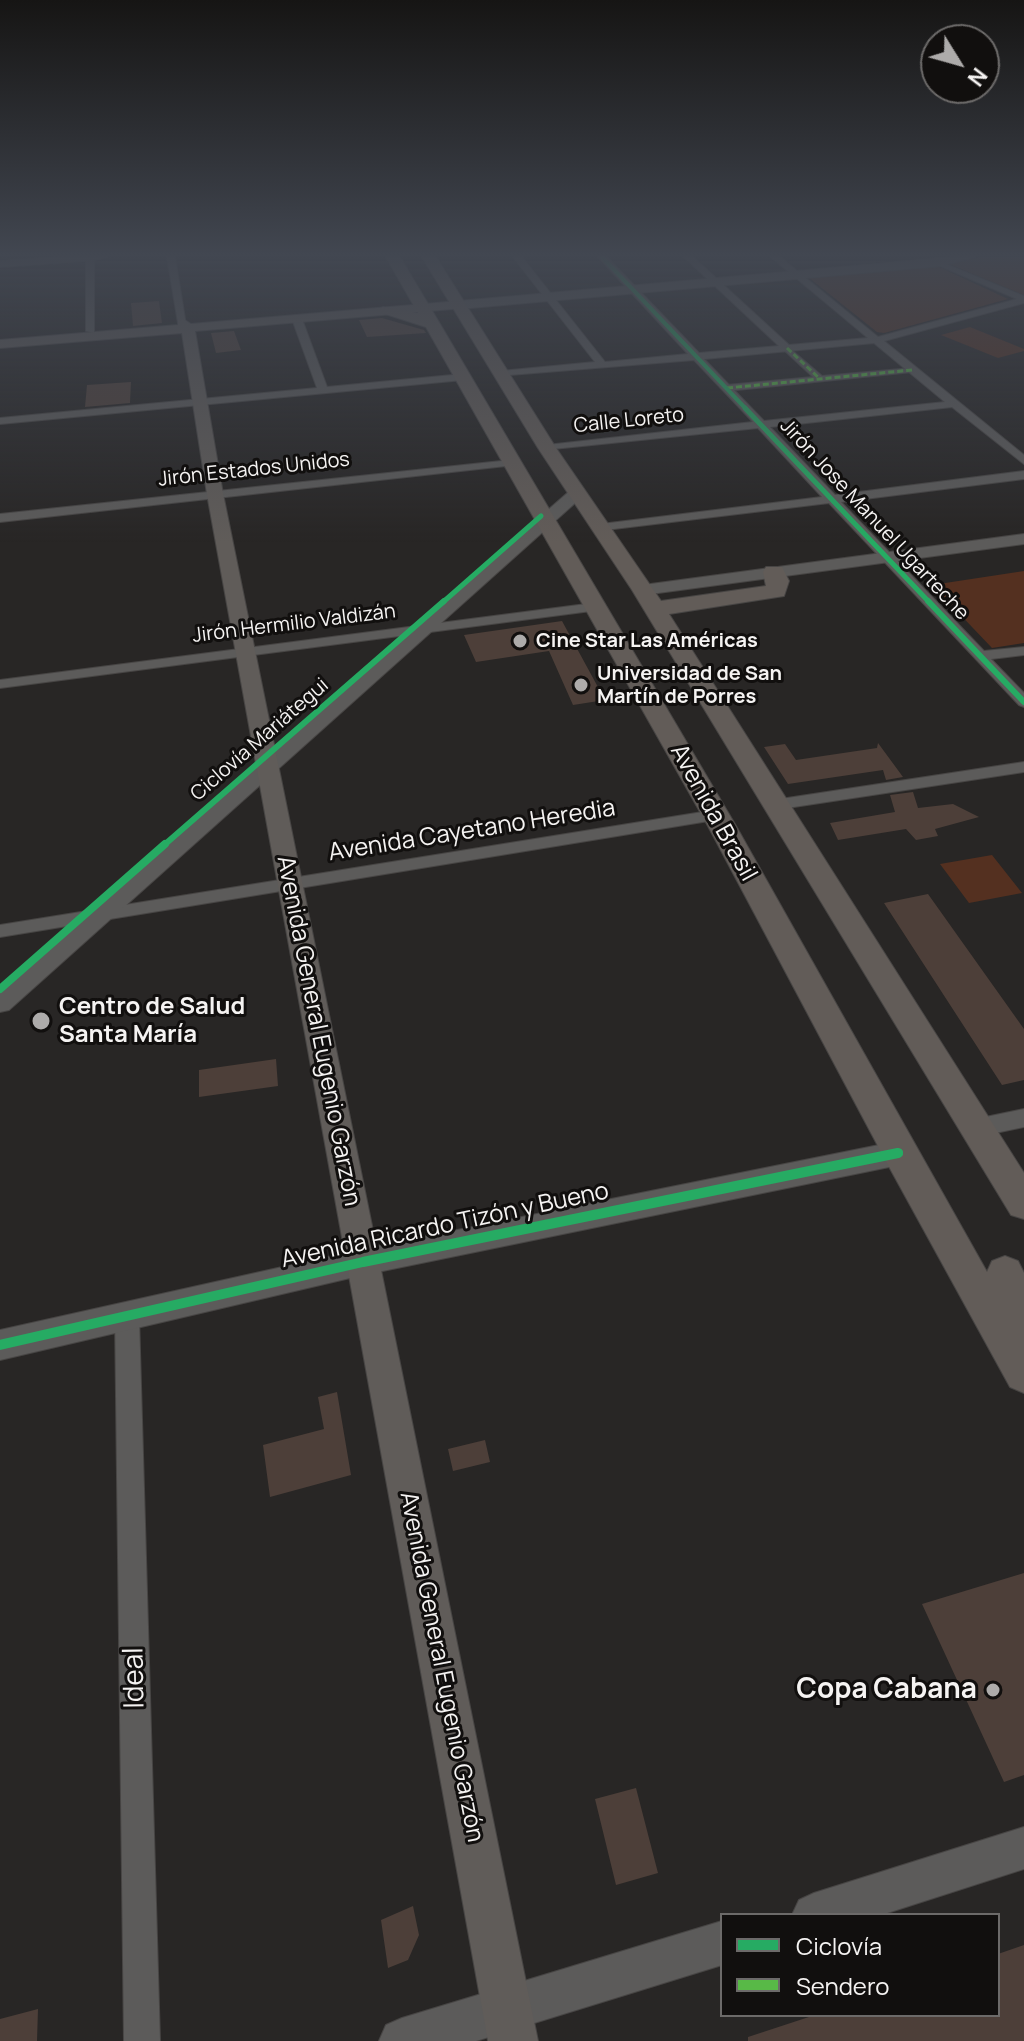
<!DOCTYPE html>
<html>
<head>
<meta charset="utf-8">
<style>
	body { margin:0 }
	#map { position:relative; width:1024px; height:2041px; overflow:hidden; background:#282625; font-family:Manrope,sans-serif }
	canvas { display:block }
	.legend { position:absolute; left:720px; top:1913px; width:280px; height:104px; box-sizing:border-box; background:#110f0e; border:2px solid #6c6a69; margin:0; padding:10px 14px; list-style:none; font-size:24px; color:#f5f3f2 }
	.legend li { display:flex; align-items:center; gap:16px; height:40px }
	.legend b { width:40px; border:2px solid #6c6a69 }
	.north { position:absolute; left:920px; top:24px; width:80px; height:80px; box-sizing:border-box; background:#110f0e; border:2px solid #6c6a69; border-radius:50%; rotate:127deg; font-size:22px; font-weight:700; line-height:32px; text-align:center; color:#f5f3f2 }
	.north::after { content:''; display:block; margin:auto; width:28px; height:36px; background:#adabaa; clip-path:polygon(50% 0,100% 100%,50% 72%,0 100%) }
</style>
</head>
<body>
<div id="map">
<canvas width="1024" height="2041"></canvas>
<ul class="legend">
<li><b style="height:10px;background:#26ab63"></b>Ciclovía</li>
<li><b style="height:10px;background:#58b947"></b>Sendero</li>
</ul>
<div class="north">N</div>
</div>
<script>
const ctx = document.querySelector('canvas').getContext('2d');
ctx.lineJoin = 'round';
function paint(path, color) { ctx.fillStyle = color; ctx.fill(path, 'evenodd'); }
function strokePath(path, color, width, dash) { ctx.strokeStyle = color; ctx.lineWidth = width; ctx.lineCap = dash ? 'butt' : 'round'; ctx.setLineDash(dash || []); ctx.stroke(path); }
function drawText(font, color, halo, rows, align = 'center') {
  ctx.font = font + ' Manrope,sans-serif'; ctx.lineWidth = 6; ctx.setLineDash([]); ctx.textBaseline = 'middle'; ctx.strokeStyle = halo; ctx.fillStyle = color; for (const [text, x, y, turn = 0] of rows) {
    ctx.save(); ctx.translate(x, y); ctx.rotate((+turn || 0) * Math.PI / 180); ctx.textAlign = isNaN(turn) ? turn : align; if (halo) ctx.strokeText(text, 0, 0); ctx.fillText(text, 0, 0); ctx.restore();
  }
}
paint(new Path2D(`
	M982 257H1024V295L949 264Z
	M937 266 1008 299 884 333 877 332 808 277Z
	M970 327 1024 349V351L998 358 941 335Z
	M1024 571V643L992 648 932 585Z
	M992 855 1022 893 969 903 940 864Z`), '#543020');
paint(new Path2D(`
	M159 301 162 323 133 326 131 303Z
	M382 318 424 330 426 333 367 337 359 320Z
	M234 331 241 350 216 353 211 333Z
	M131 382 130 403 85 407 87 385Z
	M562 621 605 700 573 705 549 651 476 662 464 635Z
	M878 743 903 777 886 780 883 770 788 784 764 747 785 744 796 760 877 748Z
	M913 792 918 808 953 804 979 817 935 829 938 836 916 840 906 829 838 840 830 823 895 812 890 795Z
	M928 894 1024 1029V1080L1002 1085 884 903Z
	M276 1059 278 1086 199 1097V1070Z
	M337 1392 351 1475 270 1497 263 1445 324 1429 318 1397Z
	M485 1440 490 1462 453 1471 448 1449Z
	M1024 1573V1775L1004 1782 922 1604Z
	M636 1788 658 1873 616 1885 595 1799Z
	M413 1906 419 1935 408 1960 388 1968 381 1920Z
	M1024 1945V2041H748V2037L815 2015H998V1954Z
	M38 2009 37 2041H0V2019Z`), '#4d3f39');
const pedestrian = new Path2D(`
	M787 346 822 376 912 368 916 370 912 372 727 391 723 388 727 385 813 377 784 350Z`);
const minor = new Path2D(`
	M63 257H107L94 260V333L86 331V261L0 267V261Z
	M167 257H175L186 325 178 323Z
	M513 257H522L605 362 688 354 598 257H607L699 353 779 346 684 257H693L789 345 868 338 771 257H780L878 337 1017 299 938 265V261L1024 296V303L884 341 1024 455V464L952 407 770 427 835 495 1024 471V479L841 502 984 651 1024 647V655L991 659 1024 693V707L1019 705 829 503 597 531 595 528 601 524 822 497 758 428 543 450 541 448 547 445 753 422 694 360 497 376V372L501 371 595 362ZM874 343 945 402 764 421 704 359Z
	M297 316 302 319 327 387 463 374 468 377 463 380 0 424V418L317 388 292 319Z
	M511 460 517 463 515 465 0 522V514Z
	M594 603 601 607 599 610 0 688V680Z
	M1024 762V772L774 810 766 805 774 800Z
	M715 810 721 811 723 815 721 819 0 937V925Z
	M1024 1109V1127L976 1137 968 1134 965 1128 968 1122 976 1119Z
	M127 1305 136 1308 139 1316 160 2041H124L115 1316 118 1308Z`);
const tertiary = new Path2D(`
	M953 257H975L941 266 459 309 453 305 459 301Z
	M578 487 584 489V495L9 1010 0 1012V988L572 489Z
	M1024 534V544L643 595 634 590 643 585Z
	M899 1141 909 1145 913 1153 909 1161 899 1165 363 1275 0 1360V1330L363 1249Z
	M1024 1827V1869L881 1915H792L799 1900 814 1893Z
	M722 1921V1965L476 2041H379L386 2025 402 2018Z`);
const secondary = new Path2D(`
	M459 301 465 305 464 308 195 331 223 494 538 2041H488L207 494 182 333 0 348V340L178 325V320L183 319 191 324Z`);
const primary = new Path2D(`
	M386 257H400L440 324 736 826 987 1272 992 1261 1005 1256 1018 1261 1024 1273V1393L1010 1387 887 1163 708 826 426 327 376 311 383 307 418 313Z
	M422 257H436L556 448 661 601 766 586 763 572 766 567H782L789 581 784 596 669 614 1024 1173V1219L1011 1215 632 590 538 448Z`);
strokePath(pedestrian, '#474544', 2);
strokePath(minor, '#474544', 2);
strokePath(tertiary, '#474544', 2);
strokePath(secondary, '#474544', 2);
strokePath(primary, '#474544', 2);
paint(pedestrian, '#5c5b5a');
paint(minor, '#5c5b5a');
paint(tertiary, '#5c5b5a');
paint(secondary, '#605c59');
paint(primary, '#625c58');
strokePath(new Path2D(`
	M787 348 820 379
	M727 388 912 370`), '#58b947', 3, [6, 3]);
strokePath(new Path2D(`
	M602 257 747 410`), '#26ab63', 4);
strokePath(new Path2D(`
	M745 408 930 603
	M442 603 541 516`), '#26ab63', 5);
strokePath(new Path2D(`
	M928 601 1024 702
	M163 846 444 601`), '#26ab63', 6);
strokePath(new Path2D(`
	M0 989 165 844
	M888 1155 899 1153`), '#26ab63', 8);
strokePath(new Path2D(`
	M0 1345 363 1262 898 1153`), '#26ab63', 10);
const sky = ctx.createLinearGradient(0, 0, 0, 543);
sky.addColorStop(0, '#161514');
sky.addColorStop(0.47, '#424751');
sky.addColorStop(1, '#42475100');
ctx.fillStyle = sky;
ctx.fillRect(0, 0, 1024, 543);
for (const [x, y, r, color] of [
	[520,641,8,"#adabaa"],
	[581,685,8,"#adabaa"],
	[41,1021,10,"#adabaa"],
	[993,1690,8,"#adabaa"]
]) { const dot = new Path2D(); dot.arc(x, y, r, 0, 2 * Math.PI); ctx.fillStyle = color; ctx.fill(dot); strokePath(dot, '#110f0e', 3); }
drawText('20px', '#f5f3f2', '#110f0e', [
	["Calle Loreto",629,421,-6],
	["Jirón Estados Unidos",254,470,-6],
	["Jirón Jose Manuel Ugarteche",874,520,47],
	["Jirón Hermilio Valdizán",294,624,-7],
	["Ciclovía Mariátegui",260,740,-41]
]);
drawText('bold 20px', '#f5f3f2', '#110f0e', [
	["Cine Star Las Américas",536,641],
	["Universidad de San",597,674],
	["Martín de Porres",597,697]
], 'left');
drawText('24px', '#f5f3f2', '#110f0e', [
	["Avenida Brasil",713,813,61],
	["Avenida Cayetano Heredia",472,831,-9],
	["Avenida General Eugenio Garzón",318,1031,79],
	["Avenida Ricardo Tizón y Bueno",445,1226,-12],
	["Avenida General Eugenio Garzón",441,1667,79]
]);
drawText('bold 24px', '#f5f3f2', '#110f0e', [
	["Centro de Salud",59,1007],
	["Santa María",59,1035]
], 'left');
drawText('28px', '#f5f3f2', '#110f0e', [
	["Ideal",135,1678,-91]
]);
drawText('bold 28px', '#f5f3f2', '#110f0e', [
	["Copa Cabana",977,1690]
], 'right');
</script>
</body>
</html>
